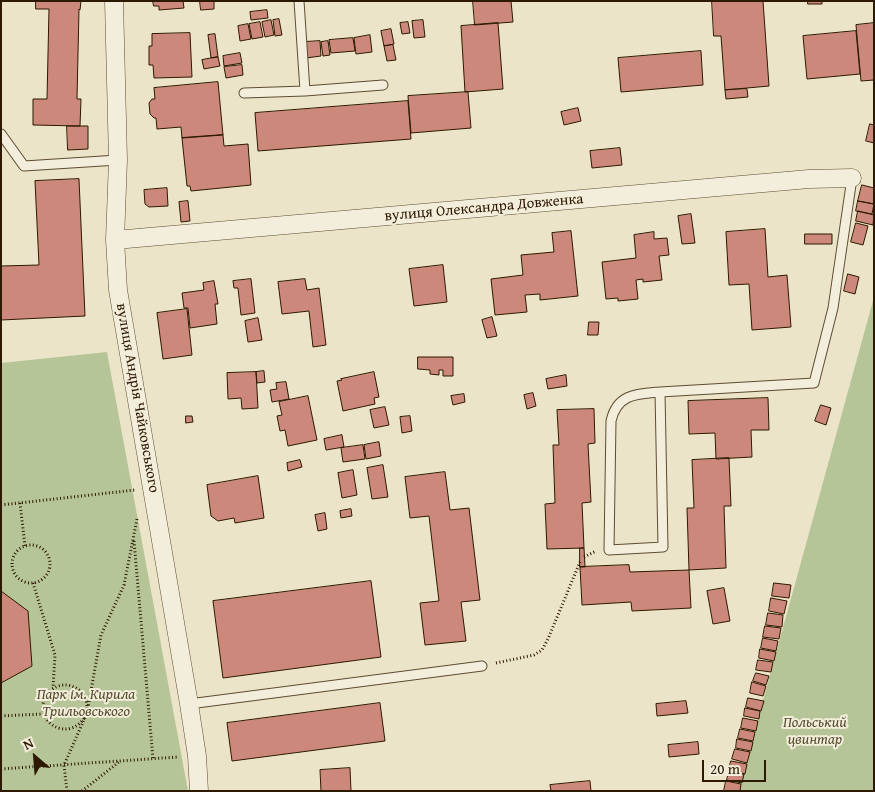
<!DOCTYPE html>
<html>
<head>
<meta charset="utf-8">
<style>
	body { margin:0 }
	#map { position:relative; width:875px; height:792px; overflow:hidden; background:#ece4c8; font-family:"Gentium Book Plus",serif }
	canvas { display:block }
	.frame { position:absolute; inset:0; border:2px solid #2d1900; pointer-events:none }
	.north { position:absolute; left:10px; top:732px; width:50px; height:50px; -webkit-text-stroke:4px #f3eddb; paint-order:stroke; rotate:333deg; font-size:14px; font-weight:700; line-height:20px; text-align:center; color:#2d1900 }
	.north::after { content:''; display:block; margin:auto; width:18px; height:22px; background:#2d1900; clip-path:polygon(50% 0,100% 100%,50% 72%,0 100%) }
	.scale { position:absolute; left:702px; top:760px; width:64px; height:22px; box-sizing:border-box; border:2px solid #2d1900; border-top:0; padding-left:6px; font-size:15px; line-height:18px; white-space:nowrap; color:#2d1900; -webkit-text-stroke:4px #f3eddb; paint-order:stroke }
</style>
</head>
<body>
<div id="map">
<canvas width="875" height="792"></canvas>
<div class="frame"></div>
<div class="north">N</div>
<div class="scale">20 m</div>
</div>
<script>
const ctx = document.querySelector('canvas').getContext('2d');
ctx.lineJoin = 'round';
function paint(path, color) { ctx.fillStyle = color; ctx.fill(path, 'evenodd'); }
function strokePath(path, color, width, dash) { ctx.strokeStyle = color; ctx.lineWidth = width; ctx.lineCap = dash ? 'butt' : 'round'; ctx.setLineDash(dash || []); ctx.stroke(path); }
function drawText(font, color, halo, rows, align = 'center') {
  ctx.font = font + ' "Gentium Book Plus",serif'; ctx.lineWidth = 4; ctx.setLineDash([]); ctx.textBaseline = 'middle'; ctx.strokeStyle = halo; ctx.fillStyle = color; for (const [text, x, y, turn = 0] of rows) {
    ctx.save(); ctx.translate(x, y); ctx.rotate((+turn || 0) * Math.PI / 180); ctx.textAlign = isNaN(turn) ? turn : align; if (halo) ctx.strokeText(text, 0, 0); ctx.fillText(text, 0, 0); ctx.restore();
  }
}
paint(new Path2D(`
	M874 297V791H738Z
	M107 352 188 791H1V363Z`), '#b6c598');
const building = new Path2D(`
	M36 1H81L80 10 79 9 77 99H81L80 126 33 125V99H47L49 9H36Z
	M153 1H183L184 8 159 10V6H154Z
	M200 1H214V9L201 10Z
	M473 1H511L513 22 475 25Z
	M712 1H763L769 86 725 90 721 36H714Z
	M808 1H822V4H808Z
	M267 10 268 18 251 20 250 12Z
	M279 19 282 35 275 36 273 20Z
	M271 20 274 35 265 37 262 22Z
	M423 20 425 37 414 38 412 21Z
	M260 22 263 37 252 39 249 24Z
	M408 22 410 33 402 34 400 23Z
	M498 23 503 89 465 92 461 26Z
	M874 23V80L861 81 856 25Z
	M248 24 251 39 240 41 238 26Z
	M391 29 394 44 384 46 381 31Z
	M856 31 860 74 807 79 803 36Z
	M190 33 192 77 154 78 153 65H149V46H152V34Z
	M215 34 218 57 211 58 208 35Z
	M370 35 372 52 356 54 354 38Z
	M353 38 355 51 331 53 329 40Z
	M320 41 321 56 306 58 305 42Z
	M328 41 330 55 323 56 321 42Z
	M393 45 396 60 387 61 384 46Z
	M701 51 703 85 621 92 618 58Z
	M240 53 242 63 224 66 223 56Z
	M218 57 220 66 204 69 202 60Z
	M242 65 243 75 226 78 224 67Z
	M218 82 223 135 182 138 181 127 157 129 156 118H154L150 114 149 103 152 99H155L154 88Z
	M747 89 748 97 726 99 725 90Z
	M468 92 471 128 411 133 408 96Z
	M408 101 411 139 258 151 255 113Z
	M578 108 581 121 564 125 561 112Z
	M870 124 874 125V143L866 141Z
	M67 126H88V149L68 150Z
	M223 135 224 146 248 144 251 185 191 191 190 186H187L182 138Z
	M620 148 622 165 592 168 590 151Z
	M79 179 85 316 1 320V266L39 265 35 181Z
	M862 185 874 188V204L858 201Z
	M167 188 168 206 149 207 145 204 144 190Z
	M188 201 190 221 181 222 179 202Z
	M858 201 874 204 872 214 856 211Z
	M858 211 874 215 873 225 856 221Z
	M691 214 695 243 682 244 678 216Z
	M856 223 868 226 863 245 851 242Z
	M765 229 768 277 787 275 791 327 752 330 749 284 729 285 726 232Z
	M571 231 578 296 540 300V294L525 295 527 312 495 315 491 279 523 275 521 255 554 252 552 233Z
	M654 232V239L667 238 669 255 659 256 662 280 643 282V279L636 280 638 299 618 301V298L606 299 602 262 636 258 634 235Z
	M805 234H832V244H805Z
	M443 265 447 302 414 306 409 269Z
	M848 274 859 277 855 294 844 291Z
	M251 279 255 313 241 315 238 288H234L233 281Z
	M305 279 307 290 319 288 326 345 313 347 309 311 282 314 278 282Z
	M214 281 218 304H215L217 324 190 328 188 308H184L182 293 204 290 203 283Z
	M187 309 192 355 163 359 157 313Z
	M492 317 497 336 487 338 482 320Z
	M258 318 262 340 248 342 245 321Z
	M589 322H599L598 335H588Z
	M418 357H453V376H443V370H439V375L430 374V370L418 369Z
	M264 371 265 382 257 383 256 372Z
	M256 372 258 408 242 409 241 398 228 399 227 373Z
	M374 372 379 397 374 398 375 404 343 411 337 381 342 380 341 379Z
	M566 375 567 386 548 389 546 379Z
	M286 382 289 399 272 402 270 390 277 389 276 383Z
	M533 393 536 406 527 409 524 395Z
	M464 394 465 402 453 405 451 396Z
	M308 396 317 440 288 446 285 430 280 431 277 416 282 415 279 402Z
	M768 398 769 430H751L752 457 716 459 715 433 689 434 688 401Z
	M821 405 831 408 826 425 815 421Z
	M385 407 389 425 374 428 370 410Z
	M594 409 595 443 588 444 591 502 582 503 584 548 547 549 545 504 555 503 553 445H559L557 410Z
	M186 416H192L193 422 186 423Z
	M410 416 412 431 402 433 400 417Z
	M342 435 344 447 326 450 324 439Z
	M379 442 381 456 366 459 364 445Z
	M363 445 365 459 343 462 341 448Z
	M729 458 731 506H724L726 568 689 570 687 508H694L692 460Z
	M300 460 302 467 288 471 287 463Z
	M383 465 388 497 372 499 367 468Z
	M353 470 357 495 342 498 338 473Z
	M445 472 450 510 469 508 480 600 461 602 466 641 425 645 420 603 439 601 429 516 410 518 405 477Z
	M258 476 264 518 235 523 234 518 218 521 211 516 207 485Z
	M351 509 352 516 341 518 340 511Z
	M325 513 327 529 318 531 315 515Z
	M580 548H584L585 567H580Z
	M629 565 630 572 689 570 691 608 632 611 631 602 582 605 580 567Z
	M371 581 381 657 223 678 213 601Z
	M774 583 791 585 789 598 772 596Z
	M724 588 730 621 713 624 707 591Z
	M1 591 28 611 32 666 1 683Z
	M771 598 787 601 784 614 769 611Z
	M768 613 783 615 782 627 766 625Z
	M765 626 781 628 779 639 763 637Z
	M763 638 778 641 776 651 761 648Z
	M760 649 776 652 774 661 759 658Z
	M758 660 773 662 771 672 756 670Z
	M756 673 769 676 766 685 753 681Z
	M752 682 766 686 763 696 750 693Z
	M748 698 764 701 761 711 746 707Z
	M686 701 688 713 657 716 656 704Z
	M380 703 385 741 232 761 227 723Z
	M745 708 760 711 759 719 744 716Z
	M743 718 758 721 756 731 741 728Z
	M740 729 755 732 753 741 738 738Z
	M737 739 753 742 751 751 736 748Z
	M698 742 699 754 669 757 668 745Z
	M735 749 750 752 747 763 732 759Z
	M731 761 747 764 745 774 729 770Z
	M350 768 351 791H321L320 770Z
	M729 771 744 774 742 783 727 780Z
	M590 781 591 791H551L550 785Z
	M726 781 741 784 740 791H724Z`);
paint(building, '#cc887a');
strokePath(building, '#2d1900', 1);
const service = new Path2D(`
	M299 1 305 91
	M244 93 305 91 383 85
	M1 134 24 166 118 160
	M660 392C636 394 617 394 611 421L609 550 663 547 660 392 814 383 833 308 852 178
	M189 704 482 666`);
const minor = new Path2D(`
	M114 1 118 160 115 240 118 290 189 704 197 756 199 791
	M115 240 809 179 852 178`);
strokePath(service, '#5d4c32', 11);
strokePath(minor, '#5d4c32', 19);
strokePath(new Path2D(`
	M20 503 25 546
	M1 505 135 490
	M134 541 153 759
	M12 564a19 19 0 1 1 38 0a19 19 0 1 1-38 0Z
	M584 557 596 551
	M33 583 55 655 53 688
	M496 663 534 655 542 650 548 639 580 562
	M43 707a22 22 0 1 1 44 0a22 22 0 1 1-44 0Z
	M1 716 43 714
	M1 769 178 757
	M67 791 64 765 87 713 101 635 124 585 137 519
	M82 791 119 762`), '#2d1900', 3, [1, 2.5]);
strokePath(service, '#f3eddb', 9);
strokePath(minor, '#f3eddb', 18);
drawText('15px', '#2d1900', '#f3eddb', [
	["вулиця Олександра Довженка",484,208,-5],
	["вулиця Андрія Чайковського",137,398,80]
]);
drawText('italic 15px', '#564d2e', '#f3eddb', [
	["Парк ім. Кирила",86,695],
	["Трильовського",86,712],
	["Польський",815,723],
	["цвинтар",815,740]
]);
</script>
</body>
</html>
